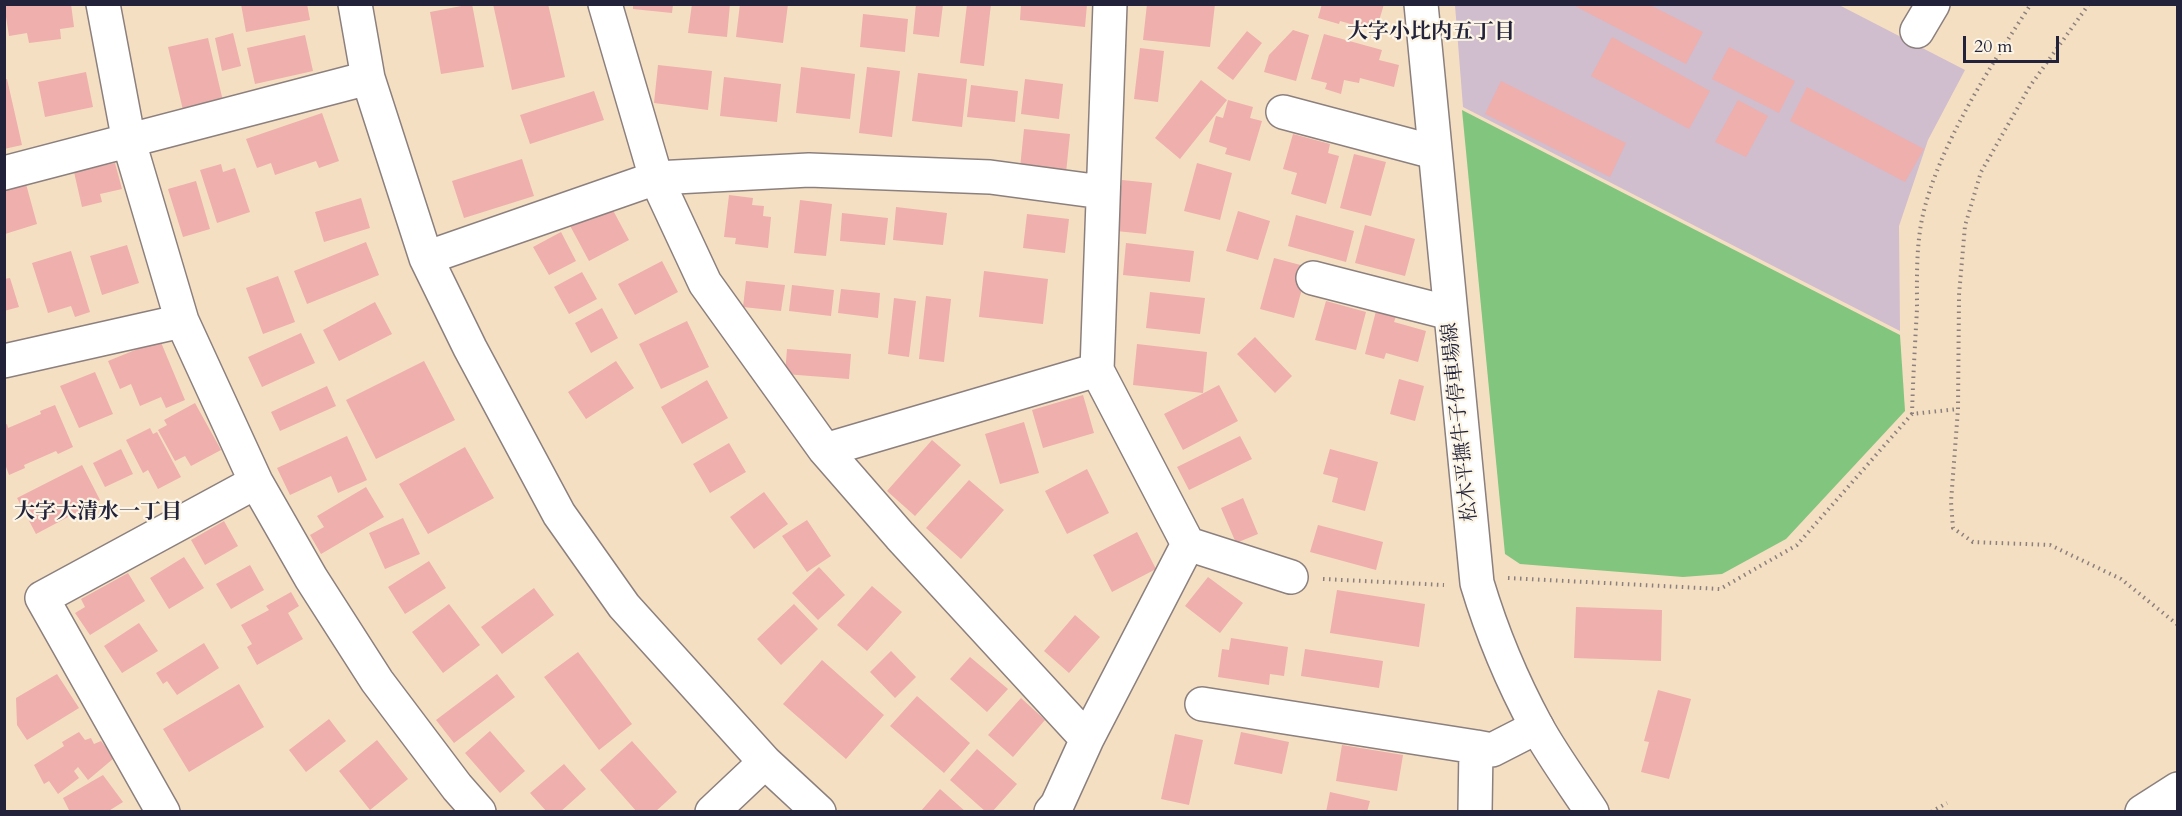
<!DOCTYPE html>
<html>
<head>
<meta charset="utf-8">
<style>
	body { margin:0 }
	#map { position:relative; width:2182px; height:816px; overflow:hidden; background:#f5dfc2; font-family:Cardo,serif }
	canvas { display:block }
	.frame { position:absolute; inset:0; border:6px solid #22223b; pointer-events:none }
	.scale { position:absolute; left:1963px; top:36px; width:96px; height:27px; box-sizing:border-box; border:3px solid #22223b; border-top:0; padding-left:8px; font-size:18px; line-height:21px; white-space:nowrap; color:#22223b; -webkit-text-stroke:4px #fcf5e5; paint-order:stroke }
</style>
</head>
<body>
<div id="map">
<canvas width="2182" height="816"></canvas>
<div class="frame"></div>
<div class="scale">20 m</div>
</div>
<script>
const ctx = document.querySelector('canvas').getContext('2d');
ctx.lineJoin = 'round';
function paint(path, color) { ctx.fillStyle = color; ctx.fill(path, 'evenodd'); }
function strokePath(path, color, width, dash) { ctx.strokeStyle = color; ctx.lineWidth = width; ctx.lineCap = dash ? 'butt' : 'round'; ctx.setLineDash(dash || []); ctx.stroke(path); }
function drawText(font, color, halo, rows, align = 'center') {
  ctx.font = font + ' Cardo,"Noto Serif JP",serif'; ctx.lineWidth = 4.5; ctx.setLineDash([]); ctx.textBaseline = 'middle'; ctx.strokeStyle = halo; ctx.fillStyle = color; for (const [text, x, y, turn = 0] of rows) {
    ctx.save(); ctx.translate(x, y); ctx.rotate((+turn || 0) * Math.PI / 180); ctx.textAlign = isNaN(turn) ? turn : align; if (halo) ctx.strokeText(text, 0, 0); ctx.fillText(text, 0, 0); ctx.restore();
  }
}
paint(new Path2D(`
	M1455 5H1839L1965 70 1928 140 1899 226 1900 331 1463 107Z`), '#d0bdce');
paint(new Path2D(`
	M1462 110 1900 335 1905 411 1786 539 1722 574 1683 577 1520 564 1505 554Z`), '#82c57e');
paint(new Path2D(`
	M4 4H71L74 27 60 29 61 39 29 43 27 33 9 36Z
	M241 4H307L310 20 246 32Z
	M472 4 484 67 441 74 430 12Z
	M493 4H548L565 77 512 90Z
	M633 4H673L672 13 633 9Z
	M692 4H730L727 37 688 33Z
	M740 4H788L783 43 736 37Z
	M916 4H943L939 37 913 34Z
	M967 4H991L984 66 960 63Z
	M1021 4H1087L1085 27 1020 20Z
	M1147 4H1215L1210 47 1143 40Z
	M1322 4H1384L1376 31 1340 21 1339 24 1318 18Z
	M1573 5H1650L1703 32 1686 64Z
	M863 14 908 19 905 52 860 47Z
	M1293 30 1309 35 1296 81 1264 72 1269 55Z
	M1247 31 1262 43 1233 80 1217 68Z
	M233 33 241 66 222 71 215 38Z
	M1324 34 1382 50 1379 60 1399 65 1394 87 1360 78 1359 83 1344 80 1341 94 1325 89 1327 83 1311 79Z
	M305 35 313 71 255 84 247 48Z
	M1612 37 1710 91 1689 129 1591 76Z
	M208 38 223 101 183 110 168 47Z
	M1729 47 1795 81 1779 113 1712 79Z
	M1140 48 1164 51 1158 102 1134 99Z
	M658 65 712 71 708 110 654 103Z
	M801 67 855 74 850 119 796 113Z
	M867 67 900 71 892 137 859 133Z
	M86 72 93 107 45 117 38 82Z
	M918 73 967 79 962 127 912 121Z
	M724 77 781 84 777 122 720 116Z
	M7 79 22 145 4 149V80Z
	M1025 79 1063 84 1059 119 1021 114Z
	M1201 80 1227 100 1180 159 1155 138Z
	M1501 81 1626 143 1610 177 1485 114Z
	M971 85 1018 91 1015 122 967 117Z
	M1807 87 1924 149 1905 182 1790 121Z
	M594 91 604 120 530 144 520 115Z
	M1228 100 1253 107 1250 118 1262 121 1250 161 1225 154 1227 148 1209 142 1216 116 1223 118Z
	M1738 100 1768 116 1746 157 1715 142Z
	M322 113 339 161 319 168 316 161 275 175 271 163 257 168 246 139Z
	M1024 129 1070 134 1066 173 1020 168Z
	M1293 134 1330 144 1328 153 1339 156 1326 204 1291 194 1297 173 1283 169Z
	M1354 154 1386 162 1371 216 1340 208Z
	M522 159 534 196 464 218 452 181Z
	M115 163 122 189 100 194 102 202 82 207 74 172Z
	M1197 163 1232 173 1220 220 1184 211Z
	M221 164 223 172 235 168 250 212 217 223 200 170Z
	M1122 180 1152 183 1146 234 1116 231Z
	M196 181 210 229 183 237 168 189Z
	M26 184 37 224 5 234V190Z
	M729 195 753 198 752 205 764 206 763 216 771 217 768 248 735 244 736 238 724 237Z
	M361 198 370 228 324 242 315 212Z
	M800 200 832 204 826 256 794 253Z
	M608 201 629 240 589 261 568 222Z
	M896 207 947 213 943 245 893 240Z
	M1238 211 1270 221 1258 260 1226 251Z
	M842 213 888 218 885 245 840 241Z
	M1027 214 1069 219 1065 253 1023 248Z
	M1296 215 1354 231 1346 262 1288 246Z
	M1365 225 1415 239 1405 276 1355 263Z
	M561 232 576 261 549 275 533 247Z
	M366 242 379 275 307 304 294 271Z
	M1126 243 1194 251 1190 282 1123 275Z
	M127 245 139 283 102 295 90 256Z
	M71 251 90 312 75 317 71 306 48 313 32 263Z
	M1274 258 1308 267 1294 318 1260 309Z
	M662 261 678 292 635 315 618 284Z
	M984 271 1048 279 1043 324 979 317Z
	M582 272 597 299 569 314 554 287Z
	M278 276 295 322 263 334 246 288Z
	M10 278 19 307 4 311V279Z
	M746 281 785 285 781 311 743 307Z
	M792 285 834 290 831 316 789 311Z
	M841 289 880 293 878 318 838 313Z
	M1150 292 1205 298 1200 334 1146 328Z
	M926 296 951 299 944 362 919 359Z
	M894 298 916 301 909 357 888 354Z
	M1326 301 1366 312 1356 350 1315 340Z
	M375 302 392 334 339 361 323 330Z
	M602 308 618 338 591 353 575 323Z
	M1376 311 1396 316 1394 322 1426 331 1418 362 1386 353 1384 359 1365 354Z
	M687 321 709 367 661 389 639 344Z
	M301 333 315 363 262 387 248 357Z
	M1255 337 1292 376 1275 393 1237 354Z
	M160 340 185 400 166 408 161 397 140 406 131 384 120 389 108 361Z
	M1137 344 1207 352 1203 393 1133 385Z
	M787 349 851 354 849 379 785 374Z
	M424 361 455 420 376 459 346 400Z
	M616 361 634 388 586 419 568 392Z
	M95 372 113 414 79 428 60 386Z
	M1399 379 1424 386 1415 421 1390 414Z
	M707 380 728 418 682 444 661 407Z
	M1219 385 1238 421 1183 450 1164 414Z
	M327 386 336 406 280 431 271 412Z
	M1083 395 1094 433 1043 448 1032 410Z
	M195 403 221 450 191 466 185 456 175 461 158 430 167 425 164 420Z
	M55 405 73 447 58 454 56 451 24 465 25 468 9 475 5 464V425L7 424 8 428 41 414 40 411Z
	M1024 422 1039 473 1000 484 985 434Z
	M150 428 153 434 157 432 181 477 158 489 148 470 143 473 126 440Z
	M347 436 367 480 338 493 331 476 290 495 277 468Z
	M1240 436 1252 459 1189 490 1177 467Z
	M932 440 961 465 915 516 887 491Z
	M729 443 746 472 710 493 693 464Z
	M465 447 494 498 428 534 399 484Z
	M121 449 133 474 105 487 93 463Z
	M1330 449 1378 462 1365 511 1332 502 1338 478 1323 474Z
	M82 465 100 500 36 534 17 498Z
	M1087 469 1109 513 1067 534 1045 491Z
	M969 480 1004 510 961 559 926 528Z
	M366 487 384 517 321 554 310 535 324 527 317 516Z
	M764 492 788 524 754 549 730 517Z
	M1243 498 1258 534 1236 543 1221 508Z
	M403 518 420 554 385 569 369 533Z
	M807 520 831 556 807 572 782 536Z
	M224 521 238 546 205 565 191 540Z
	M1318 525 1383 542 1376 570 1310 552Z
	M1137 532 1156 569 1112 592 1093 555Z
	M184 557 204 588 169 609 150 578Z
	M429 561 446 588 405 614 388 587Z
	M250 565 264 590 231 609 216 584Z
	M819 567 845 595 818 620 792 593Z
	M128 573 145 601 90 635 75 613 85 607 81 599Z
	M1208 577 1243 603 1220 633 1185 606Z
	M872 586 902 612 867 651 837 625Z
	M534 588 554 615 502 654 481 627Z
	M1337 590 1425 604 1419 647 1330 633Z
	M291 592 299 606 288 613 303 639 257 665 247 647 252 644 241 625 269 610 266 606Z
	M449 604 480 645 443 673 412 632Z
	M794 604 818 629 781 665 757 639Z
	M1576 607 1662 610 1661 661 1574 658Z
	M1075 615 1100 637 1069 673 1044 651Z
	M139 623 158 651 122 673 104 646Z
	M1231 638 1288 647 1284 676 1270 674 1269 685 1218 677 1222 649 1229 650Z
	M204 643 219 668 177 695 167 681 163 684 156 673Z
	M1305 649 1383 661 1379 688 1301 676Z
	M891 651 916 677 895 698 870 672Z
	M578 652 632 724 599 750 544 677Z
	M970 657 1008 689 987 712 950 679Z
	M822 660 884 715 846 759 783 704Z
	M57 674 79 708 27 740 17 725 16 698Z
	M497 674 515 697 454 743 436 720Z
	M239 684 264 727 189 772 163 729Z
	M1658 690 1691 699 1669 779 1641 772 1649 742 1644 741Z
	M917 696 970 743 944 773 890 726Z
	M1021 698 1045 720 1013 757 988 735Z
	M329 719 346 741 306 772 289 750Z
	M490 731 525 771 500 793 465 753Z
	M79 732 85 740 91 738 94 744 101 741 114 758 88 780 78 767 74 771 79 778 58 794 49 781 44 784 34 765 64 746 62 742Z
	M1241 732 1289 742 1282 774 1234 764Z
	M1175 734 1203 740 1189 805 1161 799Z
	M377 740 408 779 370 810 339 771Z
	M632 741 677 792 655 812H637L600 770Z
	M1342 745 1403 755 1397 791 1336 781Z
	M977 749 1017 784 992 812H986L950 780Z
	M564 764 586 789 560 812H547L530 793Z
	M103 775 123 802 107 812H70L63 798Z
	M940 789 966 812H920Z
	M1330 792 1370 801 1367 812H1326Z`), '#eeafad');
const minor = new Path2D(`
	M103 4 129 142 182 321 256 482 311 578 377 681 457 787 479 812
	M355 4 368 78 426 258 470 348 559 514 624 606 765 762 819 812
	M605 4 656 178 705 283 825 450 900 536 1087 739
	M1917 31 1933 4
	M1283 112 1434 152
	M4 173 368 78
	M426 258 656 178 809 170 990 177 1102 192
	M1313 278 1450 313
	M4 361 182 321
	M825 450 1097 370
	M1188 544 1291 577
	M1202 704 1476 747
	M163 812 42 598 256 482
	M712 812 765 762
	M1051 812 1057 805 1087 739 1188 544 1097 370 1110 4
	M1475 812 1476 747 1492 750 1537 727
	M2142 812 2178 789`);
const major = new Path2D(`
	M1421 4 1477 583C1492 633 1512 681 1537 727 1553 756 1573 783 1592 812`);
strokePath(minor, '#8c807e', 36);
strokePath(major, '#8c807e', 36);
strokePath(new Path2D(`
	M2089 4 2030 86 1981 172 1965 226 1959 295 1958 409 1951 502 1953 528 1973 542 2050 545 2121 579 2178 625
	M1912 414C1913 379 1915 344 1917 309 1917 279 1916 249 1922 219 1937 148 1991 65 2031 4
	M1508 578 1720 589 1797 545 1912 414 1958 409
	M1323 579 1444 585
	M1931 812 1947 803`), '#8c807e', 4, [1.5, 4.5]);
strokePath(minor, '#fff', 33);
strokePath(major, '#fff', 33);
drawText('20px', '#22223b', '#fcf5e5', [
	["松木平撫牛子停車場線",1461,422,-96]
]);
drawText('bold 21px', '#22223b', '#fcf5e5', [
	["大字小比内五丁目",1431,33],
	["大字大清水一丁目",98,513]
]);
</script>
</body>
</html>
